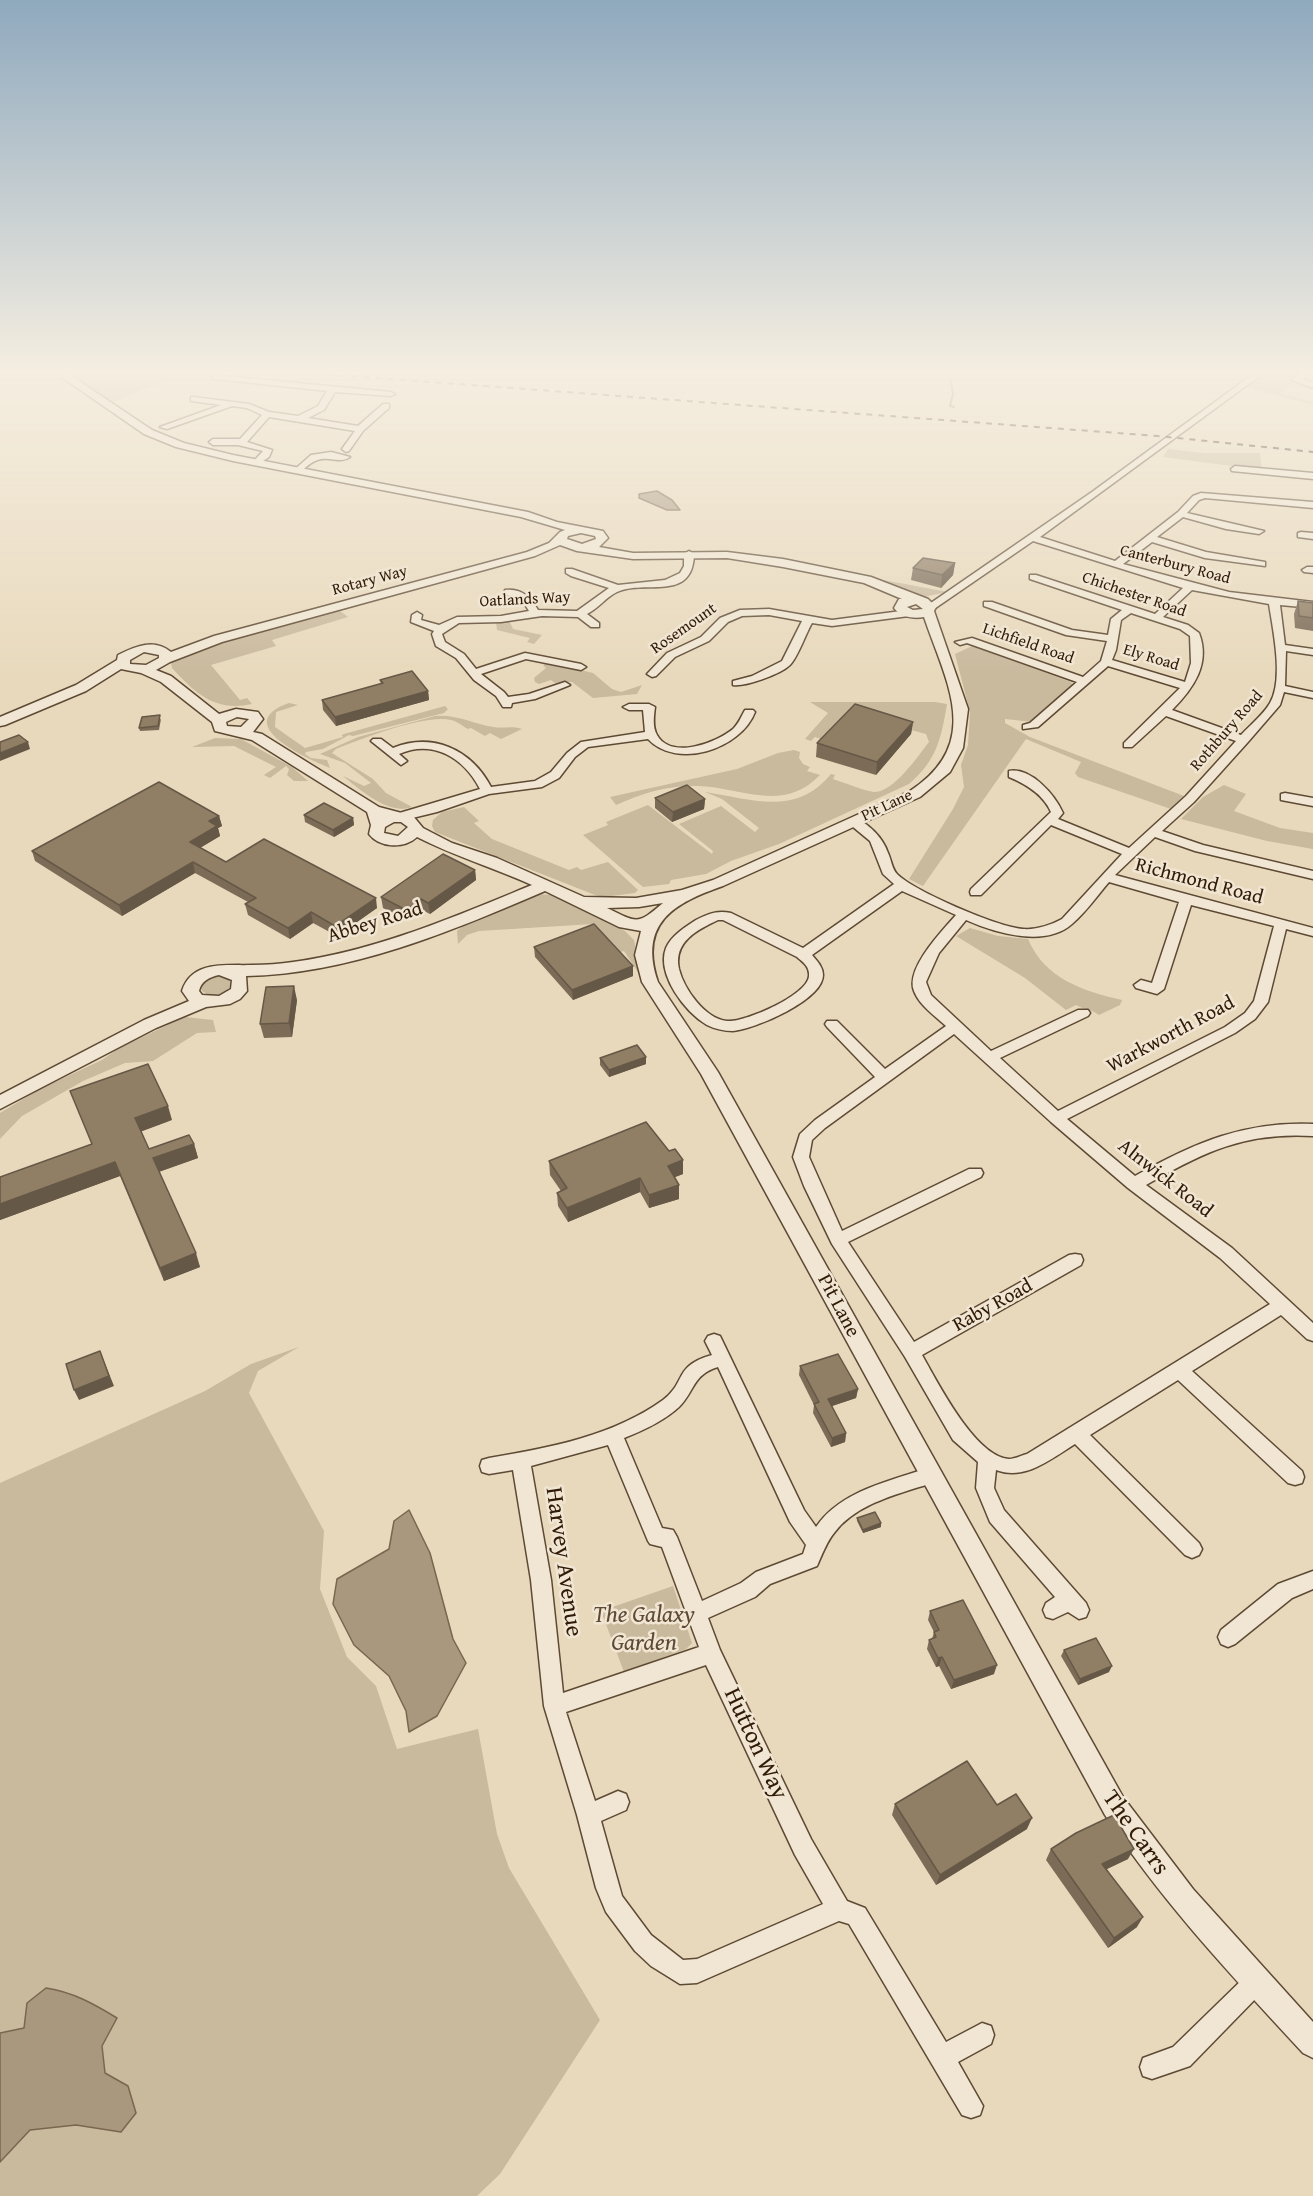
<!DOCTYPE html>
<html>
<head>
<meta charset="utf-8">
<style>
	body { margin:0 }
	canvas { display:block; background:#e8d9bc }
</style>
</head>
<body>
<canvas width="1313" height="2196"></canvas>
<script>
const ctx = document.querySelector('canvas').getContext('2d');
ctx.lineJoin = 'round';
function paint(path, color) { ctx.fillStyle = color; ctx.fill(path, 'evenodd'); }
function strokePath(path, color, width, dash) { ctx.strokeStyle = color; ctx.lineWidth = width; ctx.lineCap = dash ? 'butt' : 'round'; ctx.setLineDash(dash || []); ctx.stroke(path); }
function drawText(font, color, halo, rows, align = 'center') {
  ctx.font = font + ' "Gentium Book Plus",serif'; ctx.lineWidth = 5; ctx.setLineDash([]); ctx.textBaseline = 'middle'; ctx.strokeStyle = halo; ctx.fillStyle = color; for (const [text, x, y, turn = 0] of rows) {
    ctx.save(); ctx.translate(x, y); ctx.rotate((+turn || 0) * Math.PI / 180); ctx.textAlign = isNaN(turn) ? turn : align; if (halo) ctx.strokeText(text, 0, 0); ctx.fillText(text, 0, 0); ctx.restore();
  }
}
paint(new Path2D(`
	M64 369H186L166 380 112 403Z
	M1273 369H1308L1289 381 1292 384 1281 393 1313 402V405L1245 387Z
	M1168 449 1203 453H1260L1262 470 1163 457Z
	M878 579 948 592 923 597Z
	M339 610 348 617 272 640 276 646 211 665 240 700 247 698 252 704C215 712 196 694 172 668L171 662 181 654Z
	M509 620 513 629 542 635 534 644 527 642 530 638 497 630 496 622Z
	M972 646 1071 682 1073 686 1033 722 1005 719V723L1030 737 1184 796 1171 809 1078 777 1075 773 1081 762 1026 739 923 886 909 879 953 809 964 787 961 765 968 745 970 712 955 654Z
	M548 662 593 673 612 689 621 692 642 685 637 694 593 698 572 682 555 683 551 680 539 684 535 682 534 678 546 668 543 665Z
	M810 702H935L947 704C941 739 937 760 909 784L779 844 731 861 706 874 671 880 669 884 643 887 583 835 608 825 606 822 648 805 712 854 713 851 679 824 721 806 755 832 759 828 722 799 705 792C751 799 796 817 831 774L835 775 833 779C846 783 861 790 874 792 893 793 918 756 929 742L926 734 859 716 830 742 815 737 811 741 805 739 828 713Z
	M289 703 298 705 276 712 275 727 305 748 343 737 342 735 344 734 445 706 448 709 444 713 353 736 349 735 323 749 306 752 305 754 311 758 327 760 330 768C308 759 229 724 289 703Z
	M435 716C457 714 473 724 493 727 503 729 513 725 522 729L501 739 490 733 485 736 471 728 468 729C462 726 457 721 451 720 424 714 362 739 336 749L332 753 373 779 386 793 412 807C389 816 359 789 343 776L364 786 371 783 345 763 320 754 358 737Z
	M215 738 241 739 292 767 308 781H294L287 775 289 769 286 766 270 778 264 775 276 767 234 746 192 747Z
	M794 750 800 752 799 758 803 764 810 767 807 771 820 775C782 814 742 787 697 786 668 785 643 793 616 805L610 797 737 769 778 753Z
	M1224 785 1246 794 1234 811 1280 828 1313 833V849L1267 841 1181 819 1203 797Z
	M464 807 479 821 474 823 492 839 569 870 577 867 581 870 608 862 638 890 635 893 604 897 595 895 435 832 432 826 433 820 442 812Z
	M538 894 552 895 625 931 634 940 641 977 624 951 617 953 593 924 479 931 467 935 458 944 457 931 464 925 528 899 525 897Z
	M970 928 998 936 1028 939C1045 979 1083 991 1122 1000L1120 1005 1099 1015C1091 1009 1084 1010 1076 1005L1066 1010 1025 978 956 936Z
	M214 976 229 978 231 985C225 996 210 999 201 990L202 983Z
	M185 1017 213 1020 216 1032 197 1033 153 1061 125 1063 83 1081 22 1116 0 1139V1113L40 1089 102 1060 119 1048Z
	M299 1347 258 1371 249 1393 324 1531 320 1589 347 1657 376 1686 397 1749 478 1729 497 1834 509 1868 600 2020 500 2174 477 2196H0V2162L30 2130 76 2125 121 2132 128 2086 105 2073 102 2046 27 2003 24 2028 0 2033V1483L205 1391 251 1364Z
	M673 1586 692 1643 686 1649 624 1672 601 1611Z`), '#c9b99d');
const water = new Path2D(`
	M657 491 672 500 680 510H667L639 498V494Z
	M409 1510 430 1553 453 1639 466 1663 437 1716 409 1732 406 1711 389 1676 354 1645 333 1604 337 1579 389 1549 394 1521Z
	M46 1988C73 1992 94 2004 117 2018L102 2046 105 2073 128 2086 136 2113 121 2132 76 2125 30 2130 0 2162V2033L24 2028 27 2003Z`);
paint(water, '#a9987e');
strokePath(water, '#79664e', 1.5);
strokePath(new Path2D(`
	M949 369 953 394 950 406 954 407`), '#79664e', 2);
const minor = new Path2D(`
	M1260 369H1269L1040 537 1115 561 1178 512 1193 496 1201 493 1313 502V508L1205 498 1199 500 1187 513 1264 531 1259 534 1226 529 1183 517 1157 537 1206 552 1265 562V566L1205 558 1152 542 1123 564 1229 592 1313 602V608L1280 605 1285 645 1313 649V655L1286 651 1285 686 1313 692V698L1284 692 1280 705 1248 742 1194 802 1162 831 1203 845 1313 871V879L1195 851 1155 837 1115 875 1313 928V936L1286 929 1268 1002 1255 1019 1235 1033 1067 1119 1135 1176C1194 1143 1244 1121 1313 1124V1136C1244 1132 1204 1152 1146 1185L1232 1248 1313 1323V1341L1307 1339 1281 1315 1192 1371 1302 1471 1304 1477 1302 1483 1295 1485 1288 1483 1178 1380 1090 1435 1199 1543 1202 1549 1199 1555 1192 1558 1185 1555 1075 1444C1051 1459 1025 1481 996 1470L994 1488 1004 1510 1086 1603 1089 1610 1086 1617 1079 1619 1068 1612 1053 1619 1046 1617 1043 1610 1046 1603 1055 1597 990 1522 976 1488 978 1462 953 1440 905 1357 832 1244 804 1186 793 1157 800 1134 815 1120 875 1077 827 1027 825 1024 827 1021H837L885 1069 946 1026C935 1016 919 1005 914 991 905 969 942 931 956 915L902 891 812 955C817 961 823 967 823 975 823 1000 755 1029 733 1031 724 1031 715 1029 707 1025 685 1012 656 974 666 948 671 936 685 927 696 920 708 914 717 910 731 913L803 948 894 884 883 874 870 841 847 822 853 818C868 822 883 838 888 853 891 859 892 869 897 874 914 891 997 927 1023 929 1036 930 1051 925 1062 919L1122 854 1051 825 981 895H971L970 892 971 889 1051 812C1043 794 1026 784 1009 777V771C1031 767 1055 795 1063 813L1058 819 1129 848 1186 796 1236 741 1166 716 1132 747H1124V743L1180 688 1108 666 1038 727 1023 729V725L1030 723 1077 682 967 643 960 645 955 642 972 638 1083 677 1101 661 1107 641 1066 635 984 606V602H992L1072 630 1108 635 1111 619 1122 610 1030 579V575H1036L1155 614 1183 588 1033 541 934 609 925 607 1092 492ZM1192 590 1269 604C1273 630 1284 680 1270 703 1263 715 1250 725 1241 735L1172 710C1193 689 1211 664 1199 633L1188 625 1163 617ZM1131 613 1180 629 1190 636 1191 663 1185 682 1112 660 1116 650 1121 620ZM1109 882 1179 902 1152 983 1141 980 1134 985 1136 988 1157 994 1164 989 1191 905 1274 926 1254 1001 1245 1013 1225 1027 1058 1111 1000 1058 1088 1016 1090 1013 1088 1010H1078L991 1051 931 995 926 982 939 953 966 920C995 933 1045 948 1072 924 1086 912 1097 896 1109 882ZM718 920H723L797 957C803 962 810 967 809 976 808 995 744 1023 727 1021 705 1019 684 989 679 969 673 942 697 930 718 920ZM954 1034 1051 1122 1128 1188 1220 1258 1270 1304 1027 1454C1022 1455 1015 1459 1009 1459 975 1457 937 1381 922 1355L1081 1265 1083 1260 1081 1255 1075 1254 1069 1255 914 1342 848 1242 981 1177 983 1173 981 1169H969L842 1231 809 1157 812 1140 825 1128Z
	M1307 369H1313V372L1302 379 1313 383V388L1292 380Z
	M213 375 391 392 395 394 391 396 335 392 324 410 308 418 358 426 383 404H389V408L363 431 349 451 346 452 342 449 355 431 269 417 247 442 272 450 269 457 257 465 253 462 263 451 238 445H213L209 442 213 439H240L262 415 247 408 232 406 167 429 160 427 221 405 191 401V397H194L249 404 269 412 298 416 318 406 327 391 216 379H213Z
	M331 452 350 457C335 467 324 447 301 472L294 470 311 455Z
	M1235 466 1313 473V479L1232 471 1231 469Z
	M1301 532 1313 533V539L1298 537V533Z
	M689 551 694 554C693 603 645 579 617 592 606 597 599 608 587 614L599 623V627H591L578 617 542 616 501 622 459 623 442 634 445 642 464 654 476 669 525 653 581 664 586 667 581 670 526 659 481 674 504 692 508 697 529 694 565 682 570 685 535 699 512 703 511 707H503L496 696 474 680 456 658 436 646 432 634 434 631 411 622 412 615 417 612 422 615 421 620 439 625 457 617 501 616 529 611 522 600 505 594V590C521 588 531 597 538 610L577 611 609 588 571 576 566 573V569H572L618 585 665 580 680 573 684 566V554Z
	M1307 567H1313V573L1304 572 1302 570Z
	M769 609 832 620 909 610 914 613 909 616 832 626 812 623C806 633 798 657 790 665 781 674 745 687 733 685V681L752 676 782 661 802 621 769 615 742 616 728 622 709 641 675 657 656 676 652 677 647 674 667 653 701 637 720 618 740 610Z
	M649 704 655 707C654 715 652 727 657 735 671 760 716 743 733 729 739 723 741 717 745 710H753L755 712C741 749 677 770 648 739L588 747 575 757 559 778 542 787 489 794 437 812 400 821 394 817 396 814 480 789C464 758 433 739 399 754L407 761 401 765 371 741 373 739H381L393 748C432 732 471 749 491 787L535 781 551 772 567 753 581 742 645 732 643 710H629L623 707 629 704Z
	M1285 793 1313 798V806L1281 800V794Z
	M714 1334 720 1336 804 1510 816 1527C841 1490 891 1481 931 1467L938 1469 940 1475 938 1481C903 1493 857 1502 834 1533 826 1543 822 1555 817 1566L770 1584 755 1597 708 1618 720 1650 811 1839 847 1901 865 1908 946 2042 982 2023 991 2026 994 2035 991 2044 958 2062 983 2106 980 2115 971 2118 962 2115 849 1924 839 1921 697 1983 680 1984 651 1966 635 1951 606 1912 596 1888 577 1815 544 1706 531 1580 513 1470 489 1474 482 1472 480 1466 482 1460 489 1458C549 1448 613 1436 663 1400 687 1382 673 1366 712 1355L705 1341 708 1336ZM718 1367 790 1522 806 1545 803 1554 756 1572 741 1583 702 1601 677 1537 673 1530 662 1528 624 1438C642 1431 664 1421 679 1407 695 1391 692 1375 718 1367ZM608 1445 648 1541 650 1544 662 1547 699 1647 563 1693 551 1580 531 1466ZM706 1665 795 1855 823 1904 697 1959 683 1960 651 1935 622 1896 601 1821 626 1810 629 1802 626 1794 618 1791 595 1801 566 1712Z
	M1313 1571V1589L1292 1598 1235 1644 1228 1647 1221 1644 1218 1637 1221 1630 1278 1584Z
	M1257 1969 1265 1973 1269 1981 1265 1989 1190 2066 1152 2079 1143 2076 1140 2067 1143 2058 1173 2047 1249 1973Z`);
const tertiary = new Path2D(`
	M50 369H61L152 430 184 443 233 455 528 512 557 522 603 531 608 538 599 547 633 553 727 552 783 559 871 577 928 599 936 607 934 611 968 709 963 748 950 772 920 797 723 886C674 903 638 923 658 982L718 1072 1123 1797 1193 1889 1313 2022V2058L1303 2053C1233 1977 1162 1902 1105 1815L701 1074 642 982 635 955 641 931 619 927 545 891C452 931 350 974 246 976L247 991 240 999 230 1004 206 1007 156 1028 0 1109V1095L144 1020 189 1001 182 991C192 960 226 966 252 965 266 965 280 964 293 962 376 951 456 916 532 885 494 868 454 856 417 837 404 849 380 848 369 834L371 825 367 812 252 740 215 731 212 722 161 682 141 673 121 669 86 691 5 725 0 726V717L76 685 117 660 118 655C136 646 154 638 171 652L214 636 527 552 549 543 560 532 565 530 521 517 233 461 176 447 144 434ZM581 533 595 536 596 539 582 544 567 539 568 536ZM560 545 577 551 633 559 727 558 783 567 864 583 902 599H899L894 608C901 617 913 619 924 617 946 682 984 743 910 791L713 880 682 890 636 898 584 897 497 858 452 843 423 828 413 816 379 807 262 734 253 732 263 719 258 712 236 709 219 714 171 676 156 670 170 662 222 642 535 556ZM916 604 923 609 913 610 907 607ZM144 652 159 655V658L146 665 130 664V660ZM237 717 249 719 241 727 227 726 226 722ZM394 822H401L408 827 398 836 384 833 385 827ZM663 903C637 925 638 923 607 908L639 907ZM219 975 232 980 231 989 219 996 202 995 199 991C201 981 210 977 219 975Z`);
strokePath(minor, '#5e4a34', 3);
strokePath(tertiary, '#5e4a34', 3);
paint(minor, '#f0e6d3');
paint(tertiary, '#f0e6d3');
strokePath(new Path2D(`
	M256 369 1158 436 1313 452`), '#301b07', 2, [6, 6]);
paint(new Path2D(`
	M955 563 953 575 941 588 911 580 913 568Z
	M1298 601 1313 603V631L1295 628 1294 614Z
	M380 680 428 691 429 700 336 726 323 710 322 700 381 684Z
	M161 719 159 730 140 731 139 728Z
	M913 722 911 734 876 775 816 757 817 743Z
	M655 798 705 799 704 809 672 822 655 808Z
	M304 815 353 818 354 825 334 837 305 822Z
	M219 816 222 826 218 828 220 836 200 848 226 862 377 908 337 936 313 923 290 939 248 915 245 904 248 902 195 873 122 916 35 861 32 851Z
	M475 870 476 880 430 914 422 910 407 920 383 908 381 897Z
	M534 947 633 966V976L573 1000 535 957Z
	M297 1000 292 1037 264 1038 260 1024Z
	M646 1057V1064L609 1077 600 1065V1058Z
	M172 1120 141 1131 149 1149 194 1144 198 1158 159 1172 200 1267 164 1281 120 1176 0 1220V1177L92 1144Z
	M549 1161 683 1174 674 1177 679 1185V1199L649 1208 640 1192 568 1222 558 1206 557 1193 561 1191 550 1175Z
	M800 1366 858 1389 856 1398 832 1406 846 1433 845 1442 831 1447 813 1413 814 1405 799 1375Z
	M857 1518 881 1523V1527L863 1533 857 1521Z
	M930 1611 994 1674 951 1689 939 1666 936 1667 927 1649 929 1640 932 1639 934 1632 928 1620Z
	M1064 1650 1109 1672 1078 1685 1061 1656Z
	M895 1804 997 1805 1027 1829 936 1885 892 1815Z
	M1051 1849 1128 1859 1107 1869 1137 1927 1108 1948 1046 1860Z`), '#7c6c57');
paint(new Path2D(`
	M955 563 953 575 941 588 942 575Z
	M428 691 429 700 336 726 335 717Z
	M913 722 911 734 876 775 877 762Z
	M28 742 30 749 0 761V753Z
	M705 799 704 809 672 822 673 812Z
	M219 816 222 826 218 828 220 836 193 852 190 842 209 821Z
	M353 818 354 825 334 837 333 830Z
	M193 862 195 873 122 916 119 905Z
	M475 870 476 880 430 914 428 903Z
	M376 898 377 908 337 936 335 926Z
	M421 899 422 910 407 920 406 910Z
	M311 912 313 923 290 939 288 928Z
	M633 966V976L573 1000 572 990Z
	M294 986 297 1000 292 1037 289 1023Z
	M646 1057V1064L609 1077V1070Z
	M168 1106 172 1120 140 1132 135 1118Z
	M194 1144 198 1158 158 1172 153 1158Z
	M683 1160V1174L668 1180V1166Z
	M115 1162 120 1176 0 1220V1204Z
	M640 1178V1192L568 1222 567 1208Z
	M679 1185V1199L649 1208V1195Z
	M196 1253 200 1267 164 1281 160 1268Z
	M100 1351 114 1386 79 1400 74 1390Z
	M858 1389 856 1398 826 1408 828 1399Z
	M846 1433 845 1442 831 1447 832 1438Z
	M881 1523V1527L863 1533V1530Z
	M942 1657 939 1666 936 1667 938 1658Z
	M997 1665 994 1674 951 1689 954 1680Z
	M1112 1666 1109 1672 1078 1685 1080 1679Z
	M1032 1818 1027 1829 936 1885 940 1875Z
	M1134 1849 1128 1859 1096 1874 1102 1864Z
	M1143 1917 1137 1927 1108 1948 1114 1938Z`), '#655847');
const building = new Path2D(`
	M923 558 955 563 942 575 913 568Z
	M1298 601 1313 603V618L1299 616Z
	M412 671 428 691 335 717 322 700 383 683 380 680Z
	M855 704 913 722 877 762 817 743Z
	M160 715 158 726 139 728 142 717Z
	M19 735 28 742 0 753V742Z
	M159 782 219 816 209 821 217 826 190 842 226 862 264 839 376 898 335 926 311 912 288 928 245 904 256 898 193 862 119 905 32 851Z
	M687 785 705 799 673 812 655 798Z
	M324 803 353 818 333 830 304 815Z
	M443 854 475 870 428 903 421 899 406 910 381 897Z
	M594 924 633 966 572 990 534 947Z
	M294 986 289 1023 260 1024 266 987Z
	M637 1045 646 1057 609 1070 600 1058Z
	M148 1064 168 1106 135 1118 149 1149 189 1135 194 1144 153 1158 196 1253 160 1268 115 1162 0 1204V1177L92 1144 70 1091Z
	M646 1122 669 1151 675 1149 683 1160 668 1166 679 1185 649 1195 640 1178 567 1208 557 1193 567 1188 549 1161Z
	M100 1351 109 1376 74 1390 66 1364Z
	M838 1354 858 1389 828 1399 846 1433 832 1438 814 1404 819 1402 800 1366Z
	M875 1512 881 1523 863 1530 857 1518Z
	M963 1600 997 1665 954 1680 942 1657 938 1658 929 1640 936 1637 934 1632 939 1630 930 1611Z
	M1096 1638 1112 1666 1080 1679 1064 1650Z
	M967 1761 997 1805 1016 1794 1032 1818 940 1875 895 1804Z
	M1114 1815 1134 1849 1102 1864 1143 1917 1114 1938 1051 1849 1076 1833Z`);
paint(building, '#907e65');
strokePath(building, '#655847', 1.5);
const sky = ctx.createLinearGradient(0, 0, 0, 676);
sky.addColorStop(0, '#8fa9be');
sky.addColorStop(0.55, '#f5eee1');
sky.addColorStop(1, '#f5eee100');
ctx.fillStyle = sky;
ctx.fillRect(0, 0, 1313, 676);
drawText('16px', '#301b07', '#f0e6d3', [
	["Canterbury Road",1175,565,15],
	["Rotary Way",370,581,-15],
	["Chichester Road",1134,595,19],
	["Oatlands Way",525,600,-3],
	["Rosemount",684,629,-35],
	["Lichfield Road",1028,644,19],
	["Ely Road",1151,658,17],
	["Rothbury Road",1227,731,-49],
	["Pit Lane",887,806,-25]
]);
drawText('20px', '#301b07', '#f0e6d3', [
	["Richmond Road",1199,882,15],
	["Abbey Road",375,923,-17],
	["Warkworth Road",1171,1035,-28],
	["Alnwick Road",1165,1179,38],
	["Pit Lane",838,1306,62],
	["Raby Road",993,1306,-29]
]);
drawText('24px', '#301b07', '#f0e6d3', [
	["Harvey Avenue",563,1562,82],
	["Hutton Way",755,1744,65],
	["The Carrs",1135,1833,55]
]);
drawText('italic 24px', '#5e4a34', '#f0e6d3', [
	["The Galaxy",644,1616],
	["Garden",644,1644]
]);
</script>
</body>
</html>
